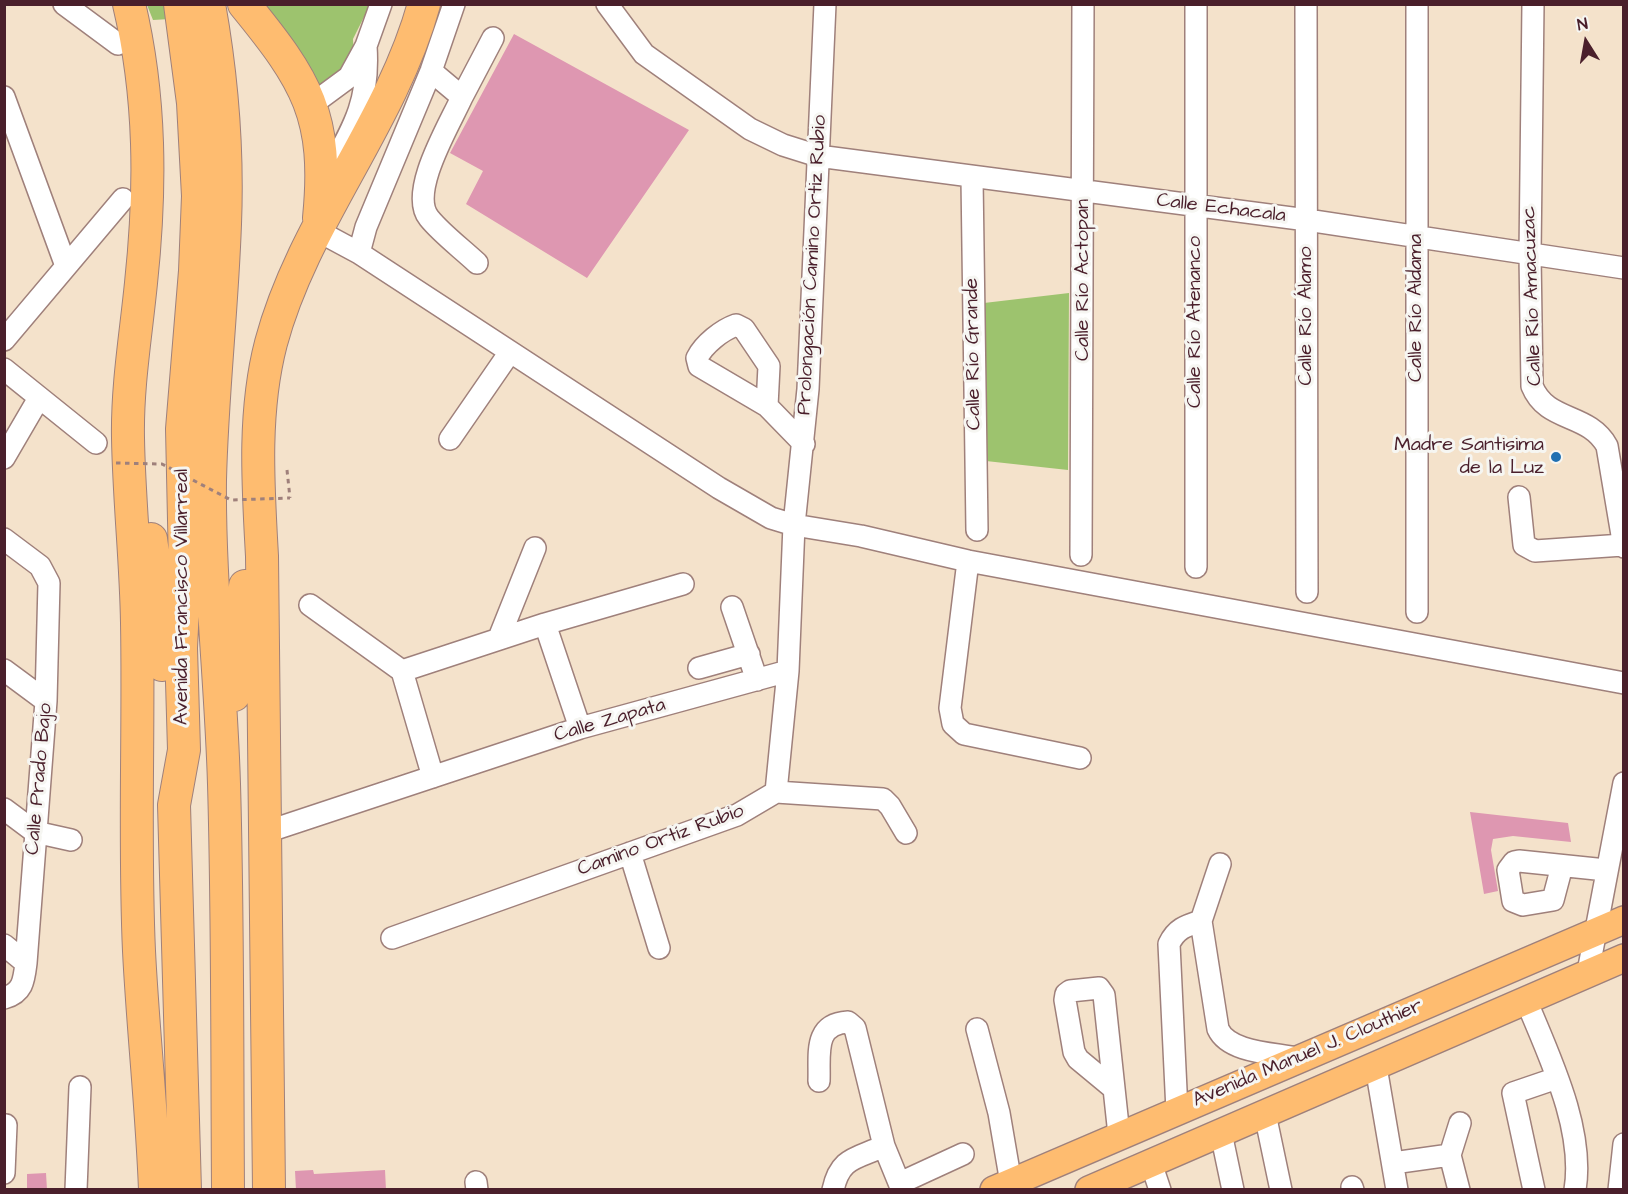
<!DOCTYPE html>
<html>
<head>
<meta charset="utf-8">
<style>
	body { margin:0 }
	#map { position:relative; width:1628px; height:1194px; overflow:hidden; background:#f4e2cb; font-family:"Architects Daughter",sans-serif }
	canvas { display:block }
	.frame { position:absolute; inset:0; border:6px solid #4a1f2b; pointer-events:none }
	.north { position:absolute; left:1556px; top:12px; width:60px; height:60px; -webkit-text-stroke:4px #f6f6f2; paint-order:stroke; rotate:349deg; font-size:16px; font-weight:700; line-height:24px; text-align:center; color:#4a1f2b }
	.north::after { content:''; display:block; margin:auto; width:21px; height:27px; background:#4a1f2b; clip-path:polygon(50% 0,100% 100%,50% 72%,0 100%) }
</style>
</head>
<body>
<div id="map">
<canvas width="1628" height="1194"></canvas>
<div class="frame"></div>
<div class="north">N</div>
</div>
<script>
const ctx = document.querySelector('canvas').getContext('2d');
ctx.lineJoin = 'round';
function paint(path, color) { ctx.fillStyle = color; ctx.fill(path, 'evenodd'); }
function strokePath(path, color, width, dash) { ctx.strokeStyle = color; ctx.lineWidth = width; ctx.lineCap = dash ? 'butt' : 'round'; ctx.setLineDash(dash || []); ctx.stroke(path); }
function drawText(font, color, halo, rows, align = 'center') {
  ctx.font = font + ' "Architects Daughter",sans-serif'; ctx.lineWidth = 6; ctx.setLineDash([]); ctx.textBaseline = 'middle'; ctx.strokeStyle = halo; ctx.fillStyle = color; for (const [text, x, y, turn = 0] of rows) {
    ctx.save(); ctx.translate(x, y); ctx.rotate((+turn || 0) * Math.PI / 180); ctx.textAlign = isNaN(turn) ? turn : align; if (halo) ctx.strokeText(text, 0, 0); ctx.fillText(text, 0, 0); ctx.restore();
  }
}
paint(new Path2D(`
	M147 5H167L170 19 153 20Z
	M259 5H370L353 39 354 62 320 88 309 66Z
	M1069 293 1068 470 986 461 984 303Z`), '#9dc36e');
paint(new Path2D(`
	M514 34 689 130 587 278 466 204 483 171 450 153Z
	M1470 812 1568 823 1571 842 1513 836 1493 839 1491 850 1498 891 1484 894Z
	M313 1170 314 1174 385 1170 386 1190H296L295 1171Z
	M46 1173 47 1190H27V1174Z`), '#de97b1');
const minor = new Path2D(`
	M64 4 118 44
	M607 4 644 54 750 129 783 145 818 156 1307 220 1624 268
	M1196 4V567
	M1306 4 1307 592
	M1533 4 1530 255 1532 386C1547 423 1588 412 1607 446L1624 547
	M431 71 462 97C450 124 408 192 429 218 442 234 461 248 477 263
	M4 97 66 266
	M462 97 493 38
	M311 105 349 77 366 46 381 4
	M972 178 977 530
	M323 182C351 131 370 106 366 46
	M318 231 359 253 719 488 771 518 794 525 861 536 968 561 1624 683
	M359 253 366 227 431 71 454 4
	M4 340 123 199
	M4 369 96 443
	M767 406 769 366 744 329 736 325C722 330 704 344 697 358L699 366 767 406 804 444
	M450 439 510 352
	M4 458 39 398
	M1519 497 1524 545 1535 551 1623 545
	M4 539 40 566 49 583 46 701 26 963C24 980 23 993 4 998
	M1081 555 1083 4
	M968 561 950 708 953 724 964 734 1080 758
	M310 605 402 671 545 624 683 584
	M732 607 757 680
	M1417 612V4
	M545 624 580 728
	M499 638 535 548
	M699 668 749 654
	M4 670 46 701
	M402 671 433 777
	M776 792 883 799 890 806 906 833
	M4 809 35 832 71 840
	M263 833 580 728 788 671
	M630 853 659 948
	M1220 864 1201 921 1218 1029C1229 1053 1274 1053 1297 1058
	M1562 866 1553 900 1523 905 1513 901 1508 870 1514 862 1519 861 1606 870
	M392 938 737 815 776 792 788 671 794 525 808 389 825 4
	M4 945 26 963
	M1588 972 1624 783
	M1526 1000C1549 1056 1585 1129 1575 1190
	M977 1029 999 1113 1011 1183
	M1376 1067 1397 1190
	M819 1081C820 1054 813 1024 848 1022L855 1028 884 1146 902 1190
	M1113 1088 1078 1059 1074 1052 1065 1000 1066 994 1070 991 1099 988 1104 995 1119 1135
	M1177 1111 1169 944C1176 929 1185 926 1201 921
	M1265 1114 1281 1190
	M1221 1133 1233 1190
	M1151 1163 1160 1190
	M1393 1163 1450 1155
	M4 1173 6 1125
	M476 1182 477 1190
	M900 1183 963 1154
	M1352 1187 1353 1190
	M76 1190 80 1087
	M833 1190C840 1157 856 1159 884 1146
	M1459 1190 1450 1155 1460 1123
	M1534 1190 1513 1093 1557 1078
	M1619 1190 1624 1144`);
const major = new Path2D(`
	M994 1190 1624 920
	M1089 1190 1624 958`);
const highway = new Path2D(`
	M129 4C151 97 151 189 141 283 136 334 127 386 128 438 129 500 136 561 137 623 139 732 134 842 139 951 143 1031 152 1110 155 1190
	M180 4 193 103 198 196 195 271 182 429 185 566 181 648 184 750 174 805 185 1190
	M209 4C222 77 228 150 225 224 222 310 212 394 210 480 209 582 221 682 224 784 228 919 227 1054 228 1190
	M244 4C307 81 329 116 319 218
	M151 539 159 596 162 665
	M234 695 245 586
	M269 1190 262 556C258 485 253 412 271 343 303 223 391 124 424 4`);
strokePath(minor, '#9f807b', 24);
strokePath(major, '#9f807b', 30);
strokePath(highway, '#9f807b', 34);
strokePath(new Path2D(`
	M287 470 290 498`), '#9f807b', 3, [4.5, 4.5]);
strokePath(minor, '#fff', 21);
strokePath(major, '#febc70', 27);
strokePath(highway, '#febc70', 32);
strokePath(new Path2D(`
	M116 463 162 464 231 500 290 498`), '#9f807b', 3, [4.5, 4.5]);
for (const [x, y, r, color] of [
	[1556,457,6,"#1f6fb2"]
]) { const dot = new Path2D(); dot.arc(x, y, r, 0, 2 * Math.PI); ctx.fillStyle = color; ctx.fill(dot); strokePath(dot, '#f6f6f2', 2); }
drawText('20px', '#4a1f2b', '#f6f6f2', [
	["Calle Echacala",1221,209,7],
	["Prolongación Camino Ortiz Rubio",813,265,-87],
	["Calle Río Actopan",1084,280,-90],
	["Calle Río Amacuzac",1533,296,-92],
	["Calle Río Aldama",1417,308,-90],
	["Calle Río Álamo",1307,316,-90],
	["Calle Río Atenanco",1196,322,-90],
	["Calle Río Grande",974,354,-91],
	["Avenida Francisco Villarreal",183,597,-90],
	["Calle Zapata",610,721,-16],
	["Calle Prado Bajo",40,779,-85],
	["Camino Ortíz Rubio",661,841,-20],
	["Avenida Manuel J. Clouthier",1308,1054,-23]
]);
drawText('20px', '#4a1f2b', '#f6f6f2', [
	["Madre Santisima",1544,446],
	["de la Luz",1544,469]
], 'right');
</script>
</body>
</html>
